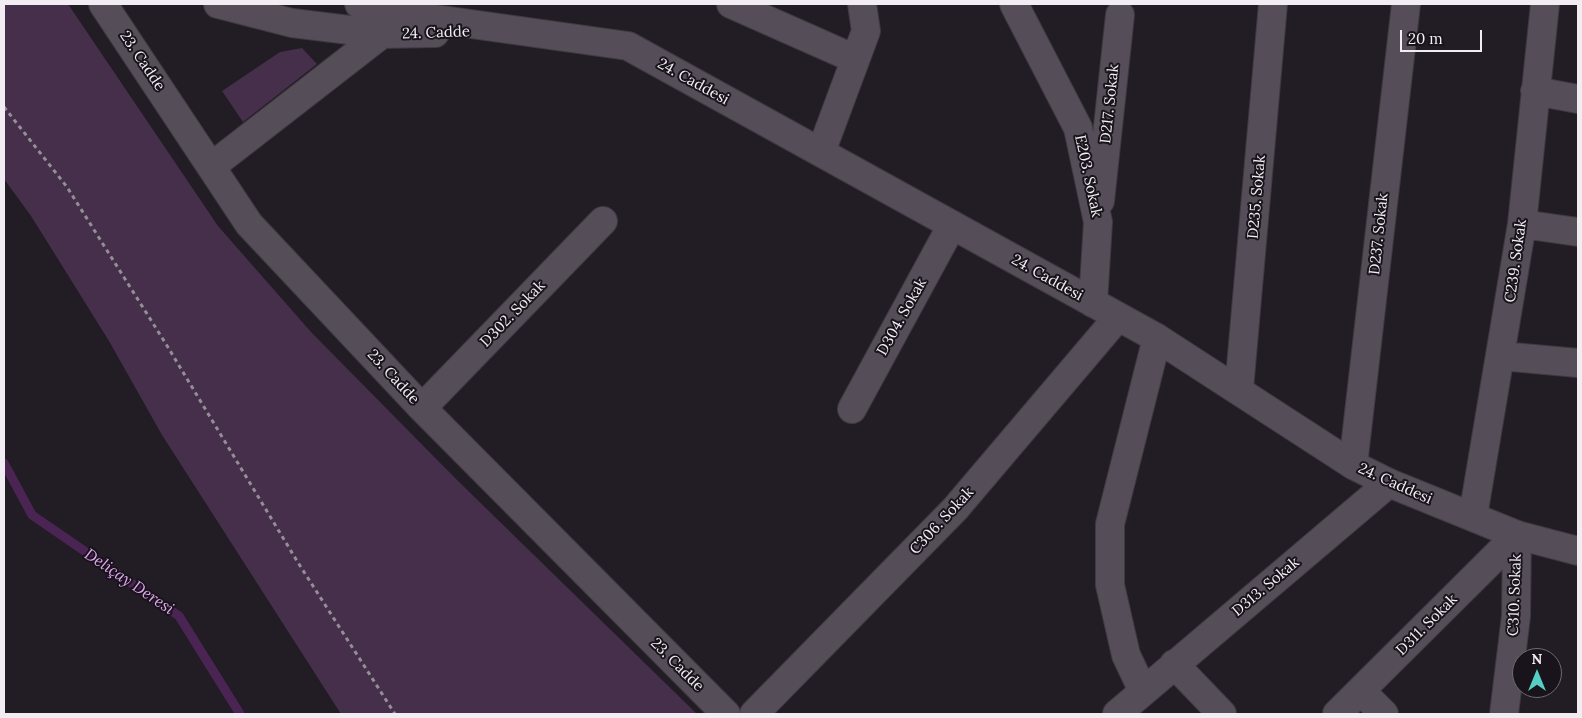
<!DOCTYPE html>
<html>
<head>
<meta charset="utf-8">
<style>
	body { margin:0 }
	#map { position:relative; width:1582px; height:718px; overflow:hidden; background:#221c24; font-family:Lora,serif }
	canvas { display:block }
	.frame { position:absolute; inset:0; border:5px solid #f2edf3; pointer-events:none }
	.north { position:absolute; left:1512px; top:648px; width:50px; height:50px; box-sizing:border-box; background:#19131b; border:1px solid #706a71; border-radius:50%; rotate:0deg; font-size:14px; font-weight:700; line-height:20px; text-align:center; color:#f2edf3 }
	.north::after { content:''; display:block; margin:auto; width:18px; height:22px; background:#56cec4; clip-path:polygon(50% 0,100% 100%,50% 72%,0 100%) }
	.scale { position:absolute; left:1400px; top:30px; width:82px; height:22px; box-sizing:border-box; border:2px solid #f2edf3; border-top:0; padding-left:6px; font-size:15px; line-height:18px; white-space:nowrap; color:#f2edf3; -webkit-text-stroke:4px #19131b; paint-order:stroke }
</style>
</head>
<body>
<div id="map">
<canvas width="1582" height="718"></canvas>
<div class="frame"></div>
<div class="north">N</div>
<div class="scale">20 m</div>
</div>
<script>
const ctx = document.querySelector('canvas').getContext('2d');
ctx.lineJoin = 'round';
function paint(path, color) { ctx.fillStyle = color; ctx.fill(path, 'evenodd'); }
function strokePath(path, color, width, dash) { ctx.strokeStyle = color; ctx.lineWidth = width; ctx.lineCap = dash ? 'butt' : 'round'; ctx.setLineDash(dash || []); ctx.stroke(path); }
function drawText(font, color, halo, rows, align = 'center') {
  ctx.font = font + ' Lora,serif'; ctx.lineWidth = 4; ctx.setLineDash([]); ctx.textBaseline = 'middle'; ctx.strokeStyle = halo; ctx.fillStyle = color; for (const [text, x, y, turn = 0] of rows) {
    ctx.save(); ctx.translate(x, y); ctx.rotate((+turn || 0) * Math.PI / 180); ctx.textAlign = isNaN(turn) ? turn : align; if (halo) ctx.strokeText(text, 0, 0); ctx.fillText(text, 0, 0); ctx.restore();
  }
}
paint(new Path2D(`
	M4 4H68L218 226 311 332 456 479 697 714H341L162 435 109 341 31 216 4 179Z
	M302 48 317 64 243 122 222 91 280 52Z`), '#452f4b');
strokePath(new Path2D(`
	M4 463 32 515 179 616 240 714`), '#4a2554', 9);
const street = new Path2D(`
	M103 4 249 224 422 408 726 714
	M731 4 855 59
	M1014 4 1078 128 1098 222 1093 303
	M1535 91 1578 99
	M821 152 866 31 862 4
	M212 166 382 34 385 16
	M1100 201 1120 15
	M1522 224 1578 232
	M1501 356 1578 363
	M1239 389 1273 4
	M422 408 603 221
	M852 409 952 225
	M1353 465 1406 4
	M1473 516 1522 224 1545 4
	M1174 664 1222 714
	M1143 691 1126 655 1110 585V524L1157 338
	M1361 691 1384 714
	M754 714 955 509 1118 317
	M1117 714 1389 483
	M1337 714 1517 535
	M1504 714 1516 616 1517 535`);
const secondary = new Path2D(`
	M218 4 292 23 382 34 435 33
	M359 4 385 12 628 46 1157 338 1353 465 1389 483 1517 535 1578 551`);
strokePath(street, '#3f3940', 30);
strokePath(secondary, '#3f3940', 30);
strokePath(new Path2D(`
	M4 107 67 187 166 344 297 561 395 714`), '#948f96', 3, [4, 4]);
strokePath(street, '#554d57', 28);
strokePath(secondary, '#554d57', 28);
drawText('15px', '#f2edf3', '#19131b', [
	["24. Cadde",436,33,-2],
	["23. Cadde",142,61,56],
	["24. Caddesi",693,82,29],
	["D217. Sokak",1110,104,-84],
	["E203. Sokak",1088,176,78],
	["D235. Sokak",1257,197,-85],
	["D237. Sokak",1379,234,-84],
	["C239. Sokak",1516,261,-82],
	["24. Caddesi",1047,278,29],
	["D302. Sokak",513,314,-46],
	["D304. Sokak",902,317,-61],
	["23. Cadde",393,377,47],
	["24. Caddesi",1395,484,24],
	["C306. Sokak",942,521,-47],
	["D313. Sokak",1266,587,-40],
	["C310. Sokak",1515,595,-88],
	["D311. Sokak",1427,625,-45],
	["23. Cadde",677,665,45]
]);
drawText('italic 16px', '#e2a8f2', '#19131b', [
	["Deliçay Deresi",129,582,34]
]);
</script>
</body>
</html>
